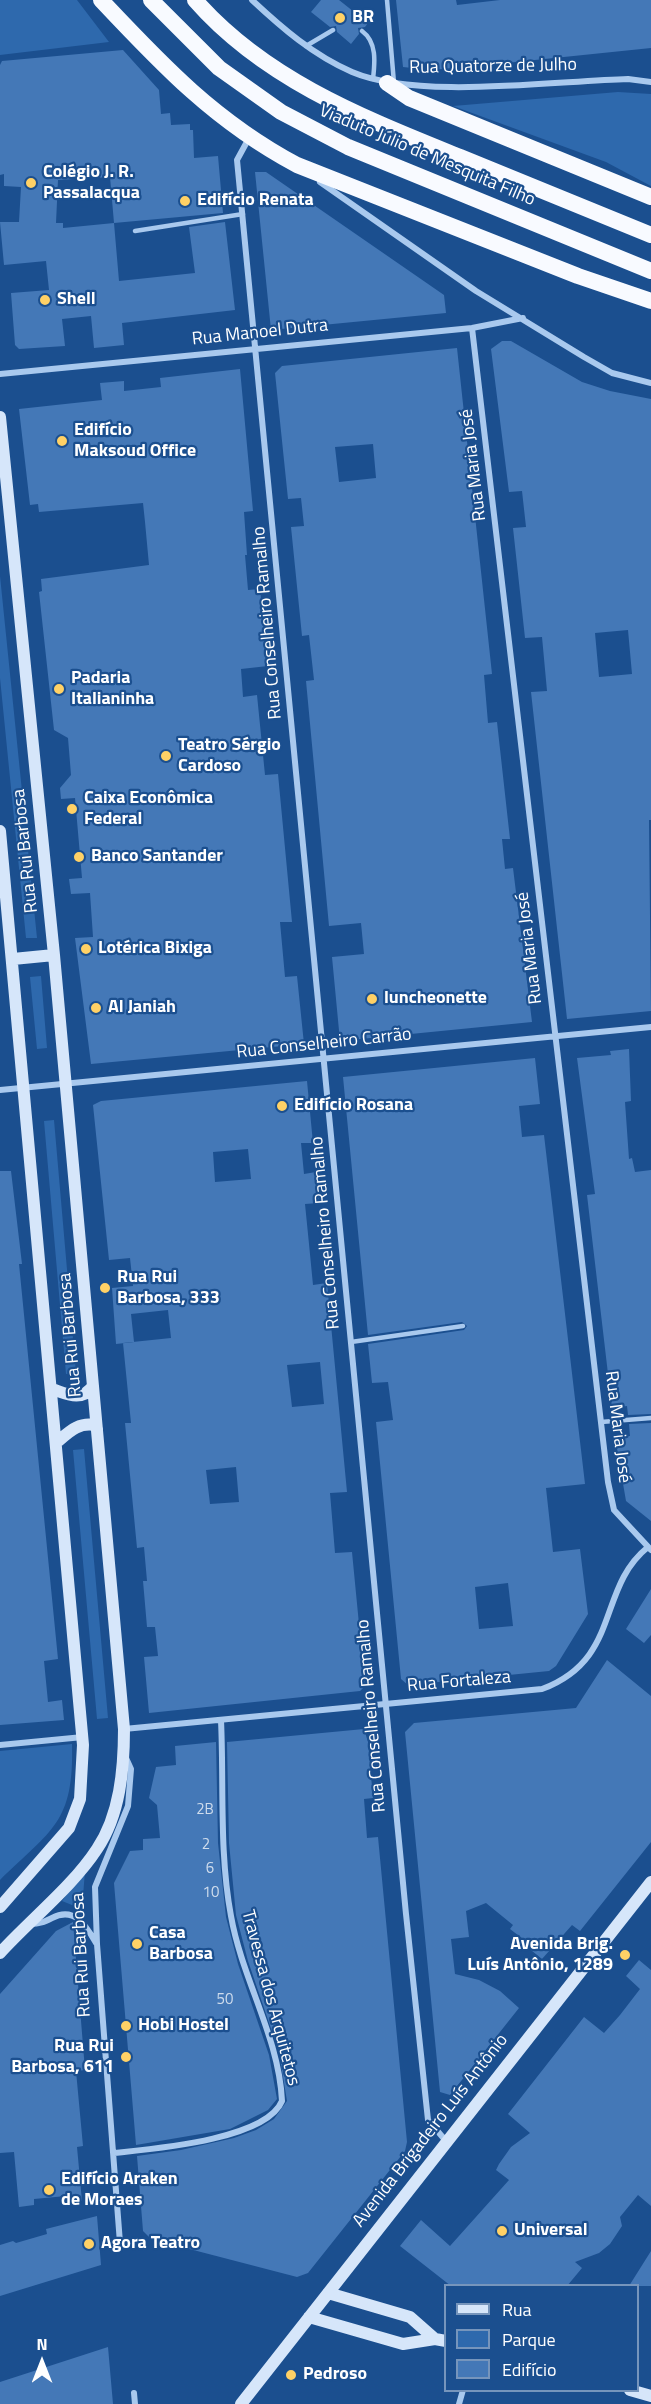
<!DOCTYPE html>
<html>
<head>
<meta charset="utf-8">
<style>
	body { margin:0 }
	#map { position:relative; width:651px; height:2404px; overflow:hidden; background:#1b4f8f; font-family:"Titillium Web",sans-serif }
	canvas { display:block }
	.legend { position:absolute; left:444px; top:2284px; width:195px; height:108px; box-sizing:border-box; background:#1b4f8f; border:2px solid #7695bc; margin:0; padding:8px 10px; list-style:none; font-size:18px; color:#fff }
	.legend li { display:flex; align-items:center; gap:12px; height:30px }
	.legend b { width:30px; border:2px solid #7695bc }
	.north { position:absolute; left:12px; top:2332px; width:60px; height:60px; -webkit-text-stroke:4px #1b4f8f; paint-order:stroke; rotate:0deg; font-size:16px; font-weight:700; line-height:24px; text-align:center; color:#fff }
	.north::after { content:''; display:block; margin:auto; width:21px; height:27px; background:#fff; clip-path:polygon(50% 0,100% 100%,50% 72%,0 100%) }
</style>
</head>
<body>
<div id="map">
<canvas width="651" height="2404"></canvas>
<ul class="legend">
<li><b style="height:8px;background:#d6e6fa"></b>Rua</li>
<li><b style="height:16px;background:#2e69ad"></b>Parque</li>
<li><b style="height:16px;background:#4478b7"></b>Edifício</li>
</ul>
<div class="north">N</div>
</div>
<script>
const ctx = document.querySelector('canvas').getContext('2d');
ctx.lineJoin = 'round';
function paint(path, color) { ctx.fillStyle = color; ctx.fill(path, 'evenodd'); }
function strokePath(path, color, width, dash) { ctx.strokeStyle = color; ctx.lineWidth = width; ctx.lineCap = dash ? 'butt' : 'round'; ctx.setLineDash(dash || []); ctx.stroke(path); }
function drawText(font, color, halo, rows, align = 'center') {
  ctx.font = font + ' "Titillium Web",sans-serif'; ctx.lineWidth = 4.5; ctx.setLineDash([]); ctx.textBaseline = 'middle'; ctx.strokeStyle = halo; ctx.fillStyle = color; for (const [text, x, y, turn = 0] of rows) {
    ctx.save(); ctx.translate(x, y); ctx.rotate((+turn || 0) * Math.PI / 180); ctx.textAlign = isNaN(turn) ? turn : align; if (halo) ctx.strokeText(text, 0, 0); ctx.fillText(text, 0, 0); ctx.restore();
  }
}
paint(new Path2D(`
	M0 0H77L109 42 0 55Z
	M618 92 651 94V186L606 162 453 106Z
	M0 576 37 938H26L0 678Z
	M41 976 47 1048 37 1049 30 977Z
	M54 1120 76 1373 66 1374 44 1121Z
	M84 1449 108 1718 97 1719 73 1450Z
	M72 1744C74 1823 52 1829 0 1880V1751Z
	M85 1871 82 1909 62 1901Z`), '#2e69ad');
paint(new Path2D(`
	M321 0H339L368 23 365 27 358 28 359 34 351 44 337 32 336 26 330 27 311 12Z
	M396 0H456L457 5 500 0H651V48L467 67 431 70 403 67Z
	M123 50 159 90 161 114 170 113 171 125 190 124V130H193L194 158 218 156 223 213 114 223 110 177 58 180 56 223H63V228L114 223 119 281 195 273 189 227 225 222 235 310 122 323 124 345 94 348 91 316 62 319 65 346 19 349 15 345 11 293 49 290 46 261 4 265 0 222H19L21 187 4 186V174L0 175V65L2 61Z
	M255 172H266L444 295 446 313 271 330Z
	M502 341H511L582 382 610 391 651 399V820H649L651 1011 567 1019 531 692 547 691 542 637 525 638 513 528 526 527 522 491 509 492 491 349ZM628 630 632 674 599 677 595 633Z
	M457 348 492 674 484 675 488 723 497 722 510 839H502L505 869 513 868 532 1022 340 1041 332 957 364 954 361 923 329 926 306 681 314 680 309 635 302 636 291 527 304 526 301 498 288 499 275 373 282 366ZM373 444 376 478 339 482 335 447Z
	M240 369 253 511 244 512 247 555H245L248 590 260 589 268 666 241 669 243 697 257 695 265 775 278 774 292 922H280L285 977 297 976 304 1044 91 1064 75 938 93 937 90 893 71 894 69 879 82 878 75 798 61 799 60 788 71 775 68 738 54 730 39 592 42 591 41 579 149 565 145 522 143 503 39 512 38 504 30 505 19 409 102 400 100 383 124 381V391L161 387 160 378Z
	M629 1049 631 1101 625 1102 629 1159 632 1158 635 1172 651 1170V1414L628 1415 627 1406 612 1408 587 1195 595 1194 577 1058 611 1055 610 1051Z
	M535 1058 540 1104 519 1106 522 1137 544 1135 585 1484 546 1488 553 1552 580 1549 588 1614 556 1666 549 1671 408 1685 401 1679 376 1422 393 1420 388 1382 372 1383 368 1344 464 1330 467 1326 462 1322 368 1335 343 1077ZM508 1583 513 1626 479 1629 475 1587Z
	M307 1081 313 1143H301L304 1174 316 1172 319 1203 305 1204 309 1244 313 1285 327 1283 347 1492 330 1493 335 1553 352 1552 365 1686 360 1691 149 1713 144 1657 158 1656 155 1627H147L143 1581H147L144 1547 137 1548 125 1423H131L123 1343 171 1338 168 1310 131 1314 134 1342 116 1344 112 1288 133 1286 130 1258 109 1260 93 1105 101 1101ZM248 1149 251 1179 215 1182 213 1152ZM320 1362 324 1404 292 1407 287 1365ZM236 1467 239 1502 210 1504 206 1470Z
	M0 1171H11L22 1264H19L58 1659 44 1661 48 1702 62 1700 64 1720 0 1725Z
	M651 1423V1521L626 1501 615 1437 630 1436 629 1424Z
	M651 1589V1635L644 1643 626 1629Z
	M607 1660 651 1696V1842L580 1931 572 1925 542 1959 521 1942 523 1939 510 1929 513 1925 486 1903 466 1911 469 1937 451 1939 455 1974 479 1980 500 1991 519 2008 450 2095 440 2092 405 1732 414 1723 576 1708Z
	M364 1729 368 1742 373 1798 364 1799 367 1838 378 1837 407 2142 405 2151 308 2273 297 2277 151 2239 143 2231 137 2156 181 2150 234 2138 256 2130 274 2119 287 2101 279 2052 248 1961 236 1915 229 1843 227 1742Z
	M216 1742 218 1843 226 1917 238 1964 269 2055 277 2099 268 2110 230 2129 136 2145 114 1883 130 1851 143 1850V1839L160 1838 157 1805 149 1798 156 1767 176 1765 175 1746Z
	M73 1922 85 2070 76 2071 83 2146 77 2147 82 2201 67 2202 66 2196 34 2199V2205L19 2207 14 2152 0 2153V1994L56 1931Z
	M639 1960 651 1970V2206L638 2195 620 2217 622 2226 610 2244 599 2253 575 2262 582 2268 567 2286H451L400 2246 421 2220 450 2246 509 2180 496 2170 499 2164 511 2147 530 2133 508 2114 584 2017 604 2033 620 2015 640 1989 626 1976Z
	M97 2216 101 2265 0 2296V2245L13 2241 16 2243 47 2234 46 2229Z
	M651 2251V2286H629Z
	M108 2347 113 2404H0V2382Z`), '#4478b7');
strokePath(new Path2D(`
	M387 0 394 83
	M362 31C377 42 375 62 373 79
	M306 46 333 30
	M135 231 243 214
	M351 1342 463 1326
	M601 1422 651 1418`), '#a9c9ee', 4.5);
strokePath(new Path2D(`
	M252 0C282 28 313 55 352 72 418 100 554 81 628 79L651 82
	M249 138 237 160 406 1914 428 2120 446 2141
	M320 182 476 291 584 357 612 373 651 383
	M472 328 608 1482 614 1510 651 1550
	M0 374 472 328 523 318
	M0 1090 651 1027
	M124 1729 542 1689C622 1659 596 1589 648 1547
	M0 1745 83 1737
	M30 1924C40 1924 44 1922 52 1918 75 1906 86 1926 96 1943
	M114 2153C152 2149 266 2140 282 2101 279 2037 242 1979 231 1916 219 1852 224 1785 221 1720
	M120 2243 97 1944 95 1887 128 1806 131 1769 126 1758
	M134 2393 135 2404
	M459 2404 463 2390`), '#a9c9ee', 6);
strokePath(new Path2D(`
	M0 417 54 955 124 1729C124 1769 120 1815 97 1849 73 1886 30 1920 0 1953
	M0 831 83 1745 80 1799 69 1828 0 1907
	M13 959 54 955
	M52 1389C67 1394 82 1402 93 1386
	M57 1442C69 1432 78 1422 95 1425L97 1429
	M328 2293 410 2317 435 2339
	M309 2317 403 2344 435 2339 446 2341
	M630 2390 651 2396
	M241 2404 651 1882`), '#d6e6fa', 12);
strokePath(new Path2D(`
	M101 0C163 66 216 122 297 165L578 276 651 301
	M151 0 219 68 281 112 348 147 651 271
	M195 0C265 80 364 118 460 157 524 183 587 209 651 235
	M387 83 409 98 651 197`), '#f8faff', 16);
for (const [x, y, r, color] of [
	[340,18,6,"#ffd166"],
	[31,183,6,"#ffd166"],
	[185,201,6,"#ffd166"],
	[45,300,6,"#ffd166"],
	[62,441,6,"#ffd166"],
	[59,689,6,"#ffd166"],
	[166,756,6,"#ffd166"],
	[72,809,6,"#ffd166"],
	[79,857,6,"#ffd166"],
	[86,949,6,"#ffd166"],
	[372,999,6,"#ffd166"],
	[96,1008,6,"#ffd166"],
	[282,1106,6,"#ffd166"],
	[105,1288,6,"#ffd166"],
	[137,1944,6,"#ffd166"],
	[625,1955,6,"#ffd166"],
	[126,2026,6,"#ffd166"],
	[126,2057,6,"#ffd166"],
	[49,2190,6,"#ffd166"],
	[502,2231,6,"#ffd166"],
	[89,2244,6,"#ffd166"],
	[291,2375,6,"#ffd166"]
]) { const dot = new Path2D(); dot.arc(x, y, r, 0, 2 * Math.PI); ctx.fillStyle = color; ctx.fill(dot); strokePath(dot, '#1b4f8f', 2); }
drawText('15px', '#d0dded', null, [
	["2B",205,1810],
	["2",206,1845],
	["6",210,1869],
	["10",211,1893],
	["50",225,2000]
]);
drawText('bold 18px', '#fff', '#1b4f8f', [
	["BR",352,18],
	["Colégio J. R.",43,173],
	["Passalacqua",43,194],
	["Edifício Renata",197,201],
	["Shell",57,300],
	["Edifício",74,431],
	["Maksoud Office",74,452],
	["Padaria",71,679],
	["Italianinha",71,700],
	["Teatro Sérgio",178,746],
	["Cardoso",178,767],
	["Caixa Econômica",84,799],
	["Federal",84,820],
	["Banco Santander",91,857],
	["Lotérica Bixiga",98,949],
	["luncheonette",384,999],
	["Al Janiah",108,1008],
	["Edifício Rosana",294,1106],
	["Rua Rui",117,1278],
	["Barbosa, 333",117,1299],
	["Casa",149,1934],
	["Barbosa",149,1955],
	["Avenida Brig.",613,1945,"right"],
	["Luís Antônio, 1289",613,1966,"right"],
	["Hobi Hostel",138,2026],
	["Rua Rui",114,2047,"right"],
	["Barbosa, 611",114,2068,"right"],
	["Edifício Araken",61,2180],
	["de Moraes",61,2201],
	["Universal",514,2231],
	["Agora Teatro",101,2244],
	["Pedroso",303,2375]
], 'left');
drawText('18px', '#fff', '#1b4f8f', [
	["Rua Quatorze de Julho",493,67,-1],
	["Viaduto Júlio de Mesquita Filho",427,156,23],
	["Rua Manoel Dutra",260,333,-6],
	["Rua Maria José",474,465,-97],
	["Rua Conselheiro Ramalho",268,623,-95],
	["Rua Rui Barbosa",26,851,-96],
	["Rua Maria José",530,948,-97],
	["Rua Conselheiro Carrão",324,1044,-6],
	["Rua Conselheiro Ramalho",326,1233,-95],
	["Rua Rui Barbosa",71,1335,-95],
	["Rua Maria José",617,1427,83],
	["Rua Fortaleza",459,1682,-5],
	["Rua Conselheiro Ramalho",372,1716,-95],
	["Rua Rui Barbosa",82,1955,-93],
	["Travessa dos Arquitetos",270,1998,75],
	["Avenida Brigadeiro Luís Antônio",431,2131,-52]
]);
</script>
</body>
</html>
